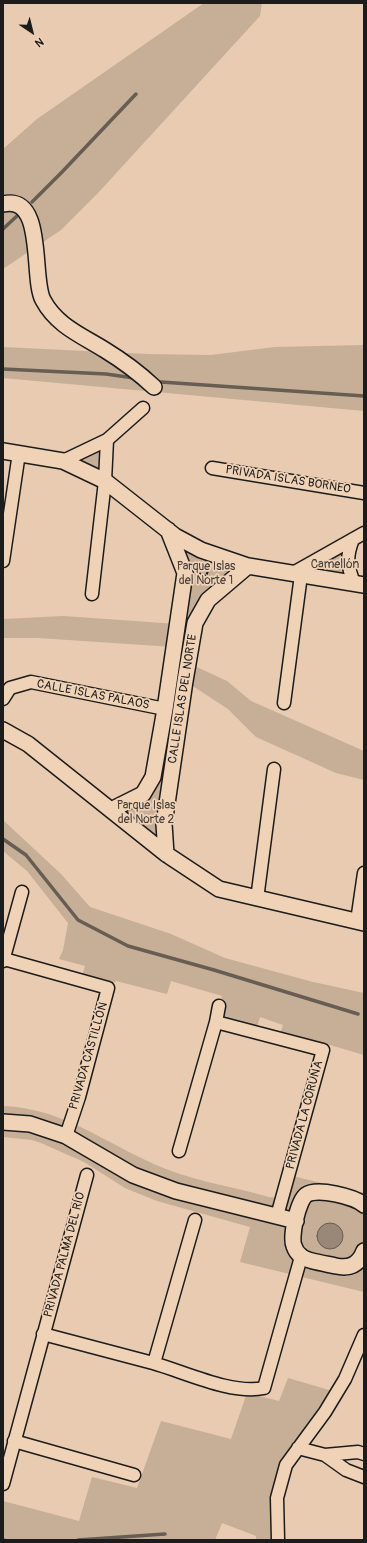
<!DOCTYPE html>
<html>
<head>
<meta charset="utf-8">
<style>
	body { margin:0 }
	#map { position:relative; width:367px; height:1543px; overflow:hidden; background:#e8cbb0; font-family:Pangolin,sans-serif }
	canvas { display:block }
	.frame { position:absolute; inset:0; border:4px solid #1c1c1c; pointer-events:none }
	.north { position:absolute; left:12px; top:12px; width:40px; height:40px; -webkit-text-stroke:3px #f0d2b6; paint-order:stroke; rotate:145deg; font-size:11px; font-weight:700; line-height:16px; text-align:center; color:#1c1c1c }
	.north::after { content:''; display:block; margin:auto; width:14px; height:18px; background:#1c1c1c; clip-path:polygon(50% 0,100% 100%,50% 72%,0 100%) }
</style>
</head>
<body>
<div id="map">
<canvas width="367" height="1543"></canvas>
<div class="frame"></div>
<div class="north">N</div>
</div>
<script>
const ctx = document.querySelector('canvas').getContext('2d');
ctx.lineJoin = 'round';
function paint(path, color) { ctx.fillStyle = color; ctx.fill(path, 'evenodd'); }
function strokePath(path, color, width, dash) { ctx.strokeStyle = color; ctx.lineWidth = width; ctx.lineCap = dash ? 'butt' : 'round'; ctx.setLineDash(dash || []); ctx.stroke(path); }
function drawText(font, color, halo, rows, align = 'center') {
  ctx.font = font + ' Pangolin,sans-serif'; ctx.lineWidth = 3.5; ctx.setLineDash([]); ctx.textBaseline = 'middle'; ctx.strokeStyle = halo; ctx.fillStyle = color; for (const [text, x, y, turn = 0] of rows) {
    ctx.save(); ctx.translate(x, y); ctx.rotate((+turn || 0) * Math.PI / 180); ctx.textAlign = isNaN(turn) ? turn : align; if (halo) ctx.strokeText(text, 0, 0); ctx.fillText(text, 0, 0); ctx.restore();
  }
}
paint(new Path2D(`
	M204 3H262L260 16 98 193 61 230 3 269V149L37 119Z
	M364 345V411L3 378V347L147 354 211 355 275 347Z
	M107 440 105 481 63 461Z
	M168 530 248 566 208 600 188 663 227 681 251 701 364 751V780L336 773 256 737 228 709 185 681 166 854 111 810 143 794 174 647 38 638H3V619L63 616 177 624 185 573Z
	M353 539 354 583 293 573Z
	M3 820 61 874 90 907 171 934 225 958 313 982 364 993V1055L330 1045 323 1050 278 1039 283 1025 260 1017 255 1033 216 1022 222 996 171 981 167 994 116 981 108 988 81 980 85 966 59 959 63 950 68 923 27 871 3 851Z
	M3 1106C65 1108 110 1147 166 1169 199 1182 235 1187 269 1197L282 1198 288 1175 364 1193V1292L240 1262 250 1227 157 1201 125 1188 84 1162 41 1143 32 1140 3 1137Z
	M288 1378 336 1392 285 1465 277 1540H256V1536L222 1523 215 1540H3V1501L79 1521 92 1477 137 1488 161 1421 231 1439 247 1393 279 1401Z`), '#c6ae97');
const water = new Path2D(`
	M317 1236a13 13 0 1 1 26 0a13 13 0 1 1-26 0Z`);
paint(water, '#987');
strokePath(water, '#675d53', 1);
strokePath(new Path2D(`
	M32 202 62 172 136 94
	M3 229 18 215
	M3 369 106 374 134 378
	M161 382 364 396
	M3 839 26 855 78 920 128 946 214 970 358 1014
	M3 1540H4
	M78 1540 165 1534`), '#675d53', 3.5);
const minor = new Path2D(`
	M63 461 107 440 143 408
	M212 468 364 493
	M353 539C346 557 347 565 354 583
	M3 561 19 453
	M293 573 364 533
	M92 594 105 481 107 440
	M3 699 10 688 31 682 165 709
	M284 703 301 575
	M257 899 274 769
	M357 921 364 873
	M4 959 108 988 79 1097 66 1136
	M3 961 22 892
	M219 1006 216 1022 323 1050 277 1216
	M179 1151 216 1022
	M43 1334C80 1344 116 1353 153 1363 185 1372 232 1395 264 1388L301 1257
	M154 1363 195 1220
	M14 1441 134 1475
	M298 1448 325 1455 346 1470 364 1477
	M325 1455 358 1452 364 1454
	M3 1484 87 1175
	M278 1540 277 1498 286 1465 325 1412 345 1379 364 1335`);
const tertiary = new Path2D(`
	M3 204C46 194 31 278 43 300 57 326 81 335 105 350 123 361 139 373 154 387
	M3 451 63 461 105 481 175 536 201 550 248 566 364 585
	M3 730 28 744 166 854 219 889 364 923
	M111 810 143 794 153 777 165 709 185 573 168 530
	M166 854 164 824 185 681 195 623 208 600 248 566
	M3 1122 30 1124 66 1136 133 1175 176 1191 296 1221
	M364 1205C355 1197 317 1187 306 1195 298 1201 290 1237 294 1246 295 1249 298 1254 301 1256 306 1261 328 1264 336 1266 350 1269 359 1264 364 1251`);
strokePath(minor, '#1c1c1c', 15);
strokePath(tertiary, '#1c1c1c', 18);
strokePath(new Path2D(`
	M210 566 206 576 211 581
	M198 573 206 576`), '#1c1c1c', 2, [3, 3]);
strokePath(minor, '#f0d2b6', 12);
strokePath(tertiary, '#f0d2b6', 15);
drawText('12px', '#1c1c1c', '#f0d2b6', [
	["PRIVADA ISLAS BORNEO",288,480,9],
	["CALLE ISLAS PALAOS",93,695,11],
	["CALLE ISLAS DEL NORTE",183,699,-81],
	["PRIVADA CASTILLÓN",89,1056,-74],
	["PRIVADA LA CORUÑA",305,1115,-75],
	["PRIVADA PALMA DEL RÍO",65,1255,-75]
]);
drawText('12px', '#46403b', '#f0d2b6', [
	["Camellón",335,565],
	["Parque Islas",206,567],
	["del Norte 1",206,581],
	["Parque Islas",146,806],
	["del Norte 2",146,820]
]);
</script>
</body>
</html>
